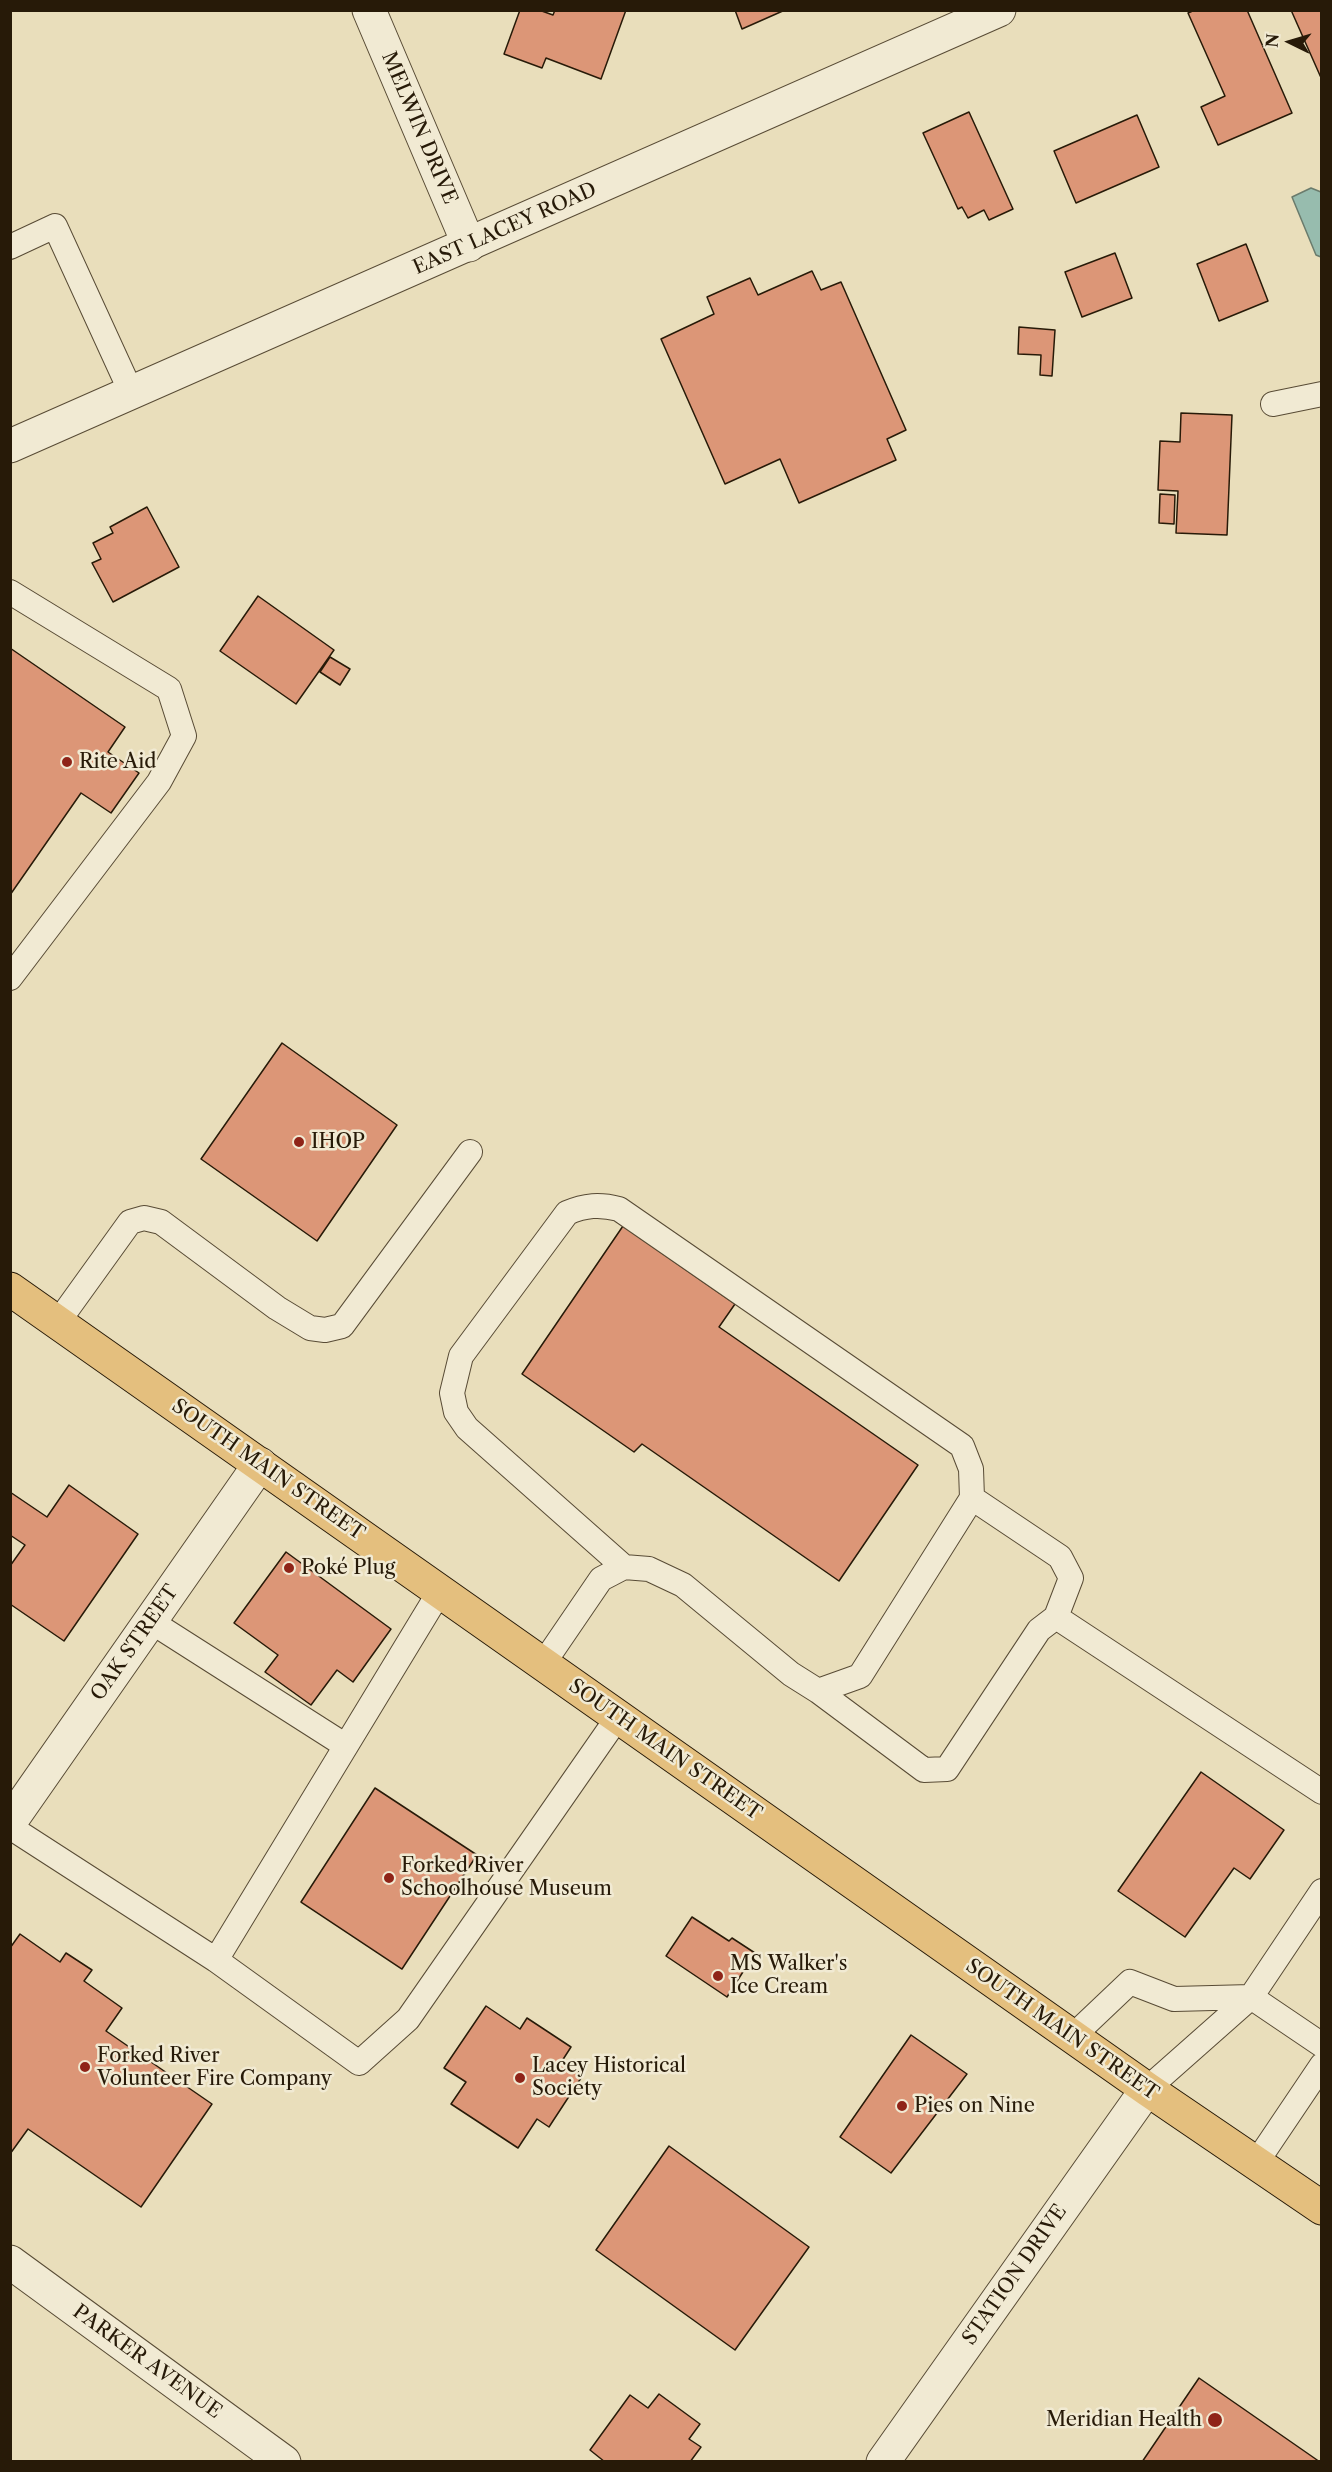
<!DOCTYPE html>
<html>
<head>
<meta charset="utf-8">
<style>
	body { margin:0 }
	#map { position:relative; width:1332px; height:2472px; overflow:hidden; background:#e9debb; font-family:"Libre Caslon Text",serif }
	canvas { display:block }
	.frame { position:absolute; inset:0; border:12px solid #271a08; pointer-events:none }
	.north { position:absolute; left:1260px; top:12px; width:60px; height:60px; -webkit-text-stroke:4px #f1ead3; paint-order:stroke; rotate:275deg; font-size:16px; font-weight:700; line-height:24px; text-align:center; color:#271a08 }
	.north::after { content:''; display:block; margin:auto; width:21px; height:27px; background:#271a08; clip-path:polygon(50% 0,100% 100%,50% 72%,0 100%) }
</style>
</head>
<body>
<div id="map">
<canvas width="1332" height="2472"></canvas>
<div class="frame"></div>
<div class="north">N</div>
</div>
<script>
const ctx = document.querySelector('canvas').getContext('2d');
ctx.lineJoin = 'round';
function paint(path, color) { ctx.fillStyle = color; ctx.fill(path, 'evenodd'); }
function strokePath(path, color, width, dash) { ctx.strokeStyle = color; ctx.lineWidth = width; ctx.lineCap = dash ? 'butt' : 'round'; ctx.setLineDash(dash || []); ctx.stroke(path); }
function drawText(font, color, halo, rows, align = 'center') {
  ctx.font = font + ' "Libre Caslon Text",serif'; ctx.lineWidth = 5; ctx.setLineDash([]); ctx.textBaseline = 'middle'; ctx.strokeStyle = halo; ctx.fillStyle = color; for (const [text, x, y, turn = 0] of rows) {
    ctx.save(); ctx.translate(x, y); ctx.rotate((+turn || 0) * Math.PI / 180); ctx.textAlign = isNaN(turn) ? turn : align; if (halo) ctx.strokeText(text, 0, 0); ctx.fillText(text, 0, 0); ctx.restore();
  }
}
const water = new Path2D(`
	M1311 188 1321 192V257L1316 255 1292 197Z`);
paint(water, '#97bcae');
strokePath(water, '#6a7b6c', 1.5);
const building = new Path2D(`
	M520 10H539L553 15 555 10H626L601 79 546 58 542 68 504 54Z
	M735 10H785L742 29Z
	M1195 10H1247L1292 113 1218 145 1201 107 1225 96 1188 13Z
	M1291 10H1322V80Z
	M969 112 1013 209 989 220 984 210 968 218 962 207 958 209 923 133Z
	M1137 115 1159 167 1076 203 1054 151Z
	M1246 244 1268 301 1219 321 1197 264Z
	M1115 253 1132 298 1082 317 1065 272Z
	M812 271 821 290 841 282 906 430 887 439 896 460 799 503 780 459 725 484 661 339 714 314 707 297 750 278 758 295Z
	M1019 327 1055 330 1052 376 1040 375 1041 355 1018 354Z
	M1181 413 1232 415 1227 535 1176 533 1178 491 1158 490 1160 441 1180 442Z
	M1160 494 1175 495 1174 524 1159 523Z
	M147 507 179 567 113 602 92 563 101 559 93 543 113 533 110 527Z
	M258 596 334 650 296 704 220 651Z
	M10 648 125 727 108 752 139 773 111 813 81 793 10 895Z
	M330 657 350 669 340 685 320 672Z
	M282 1043 397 1125 317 1241 201 1159Z
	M623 1226 735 1304 719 1327 918 1465 839 1581 642 1444 634 1452 522 1374Z
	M69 1485 138 1534 64 1641 10 1604V1566L25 1545 10 1535V1492L47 1517Z
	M286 1552 391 1629 353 1682 337 1670 311 1705 265 1672 278 1655 234 1623Z
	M1201 1772 1284 1830 1250 1879 1234 1868 1185 1937 1118 1891Z
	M375 1788 477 1855 402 1969 301 1902Z
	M692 1917 729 1941 732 1938 755 1953 727 1997 666 1956Z
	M20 1934 60 1962 66 1953 92 1970 84 1981 122 2008 106 2031 212 2104 141 2207 28 2129 10 2154V1948Z
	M486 2006 520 2029 527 2018 571 2047 562 2061 583 2075 549 2127 537 2119 518 2148 451 2104 466 2082 444 2068Z
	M911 2035 967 2074 891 2173 840 2137Z
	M669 2146 809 2247 735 2350 596 2250Z
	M1199 2378 1320 2462H1142Z
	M659 2394 700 2424 689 2439 701 2447 690 2462H605L590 2450 630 2395 648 2408Z`);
paint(building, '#dc9677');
strokePath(building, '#271a08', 1.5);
const service = new Path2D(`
	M10 247 55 226 131 392
	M1273 404 1322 394
	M10 592 169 689 184 736 159 782 10 978
	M58 1322 130 1222 144 1218 161 1222 277 1308 310 1328 325 1330 342 1326 470 1152
	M1056 1617 1322 1792
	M150 1621 346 1746
	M543 1664 601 1579 624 1567 649 1569 683 1585 791 1674 818 1691 860 1676 972 1498 971 1469 962 1446 619 1209C600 1204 585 1205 567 1213L461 1356 452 1393 456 1412 467 1428 624 1567
	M818 1691 924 1770 947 1769 1039 1630 1056 1617 1071 1578 1060 1557 972 1498
	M10 1827 216 1960 440 1591
	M216 1960 359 2063 408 2019 618 1717
	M1072 2037 1130 1982 1174 1999 1251 1997 1322 2045
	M1147 2089 1251 1997 1322 1891
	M1256 2163 1322 2065`);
const minor = new Path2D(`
	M369 10 469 245
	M10 1822 260 1464
	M10 2262 284 2462`);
const tertiary = new Path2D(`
	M10 446 999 10
	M883 2462 1147 2089`);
const trunk = new Path2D(`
	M10 1289 1147 2089 1322 2208`);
strokePath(service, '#584b35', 26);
strokePath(minor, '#584b35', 35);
strokePath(tertiary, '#584b35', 35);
strokePath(trunk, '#271a08', 35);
strokePath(service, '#f1ead3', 24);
strokePath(minor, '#f1ead3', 33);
strokePath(tertiary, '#f1ead3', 33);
strokePath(trunk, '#e4bf7e', 33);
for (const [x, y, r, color] of [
	[67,762,6,"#8f2418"],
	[299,1142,6,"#8f2418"],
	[289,1568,6,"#8f2418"],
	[389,1878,6,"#8f2418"],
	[718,1976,6,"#8f2418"],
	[85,2067,6,"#8f2418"],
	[520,2078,6,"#8f2418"],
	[902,2106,6,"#8f2418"],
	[1215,2420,8,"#8f2418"]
]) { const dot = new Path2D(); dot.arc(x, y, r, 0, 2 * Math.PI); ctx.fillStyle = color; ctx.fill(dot); strokePath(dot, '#f1ead3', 2); }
drawText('20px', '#271a08', '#f1ead3', [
	["MELWIN DRIVE",419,128,67],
	["EAST LACEY ROAD",505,229,-24],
	["SOUTH MAIN STREET",268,1470,35],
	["OAK STREET",135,1643,-55],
	["SOUTH MAIN STREET",665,1750,35],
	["SOUTH MAIN STREET",1062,2030,35],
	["STATION DRIVE",1015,2275,-55],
	["PARKER AVENUE",147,2362,36]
]);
drawText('20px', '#271a08', '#f1ead3', [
	["Rite Aid",79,762],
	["IHOP",311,1142],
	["Poké Plug",301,1568],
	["Forked River",401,1866],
	["Schoolhouse Museum",401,1889],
	["MS Walker's",730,1964],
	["Ice Cream",730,1987],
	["Forked River",97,2056],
	["Volunteer Fire Company",97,2079],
	["Lacey Historical",532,2066],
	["Society",532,2089],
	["Pies on Nine",914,2106],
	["Meridian Health",1202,2420,"right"]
], 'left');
</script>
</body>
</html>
